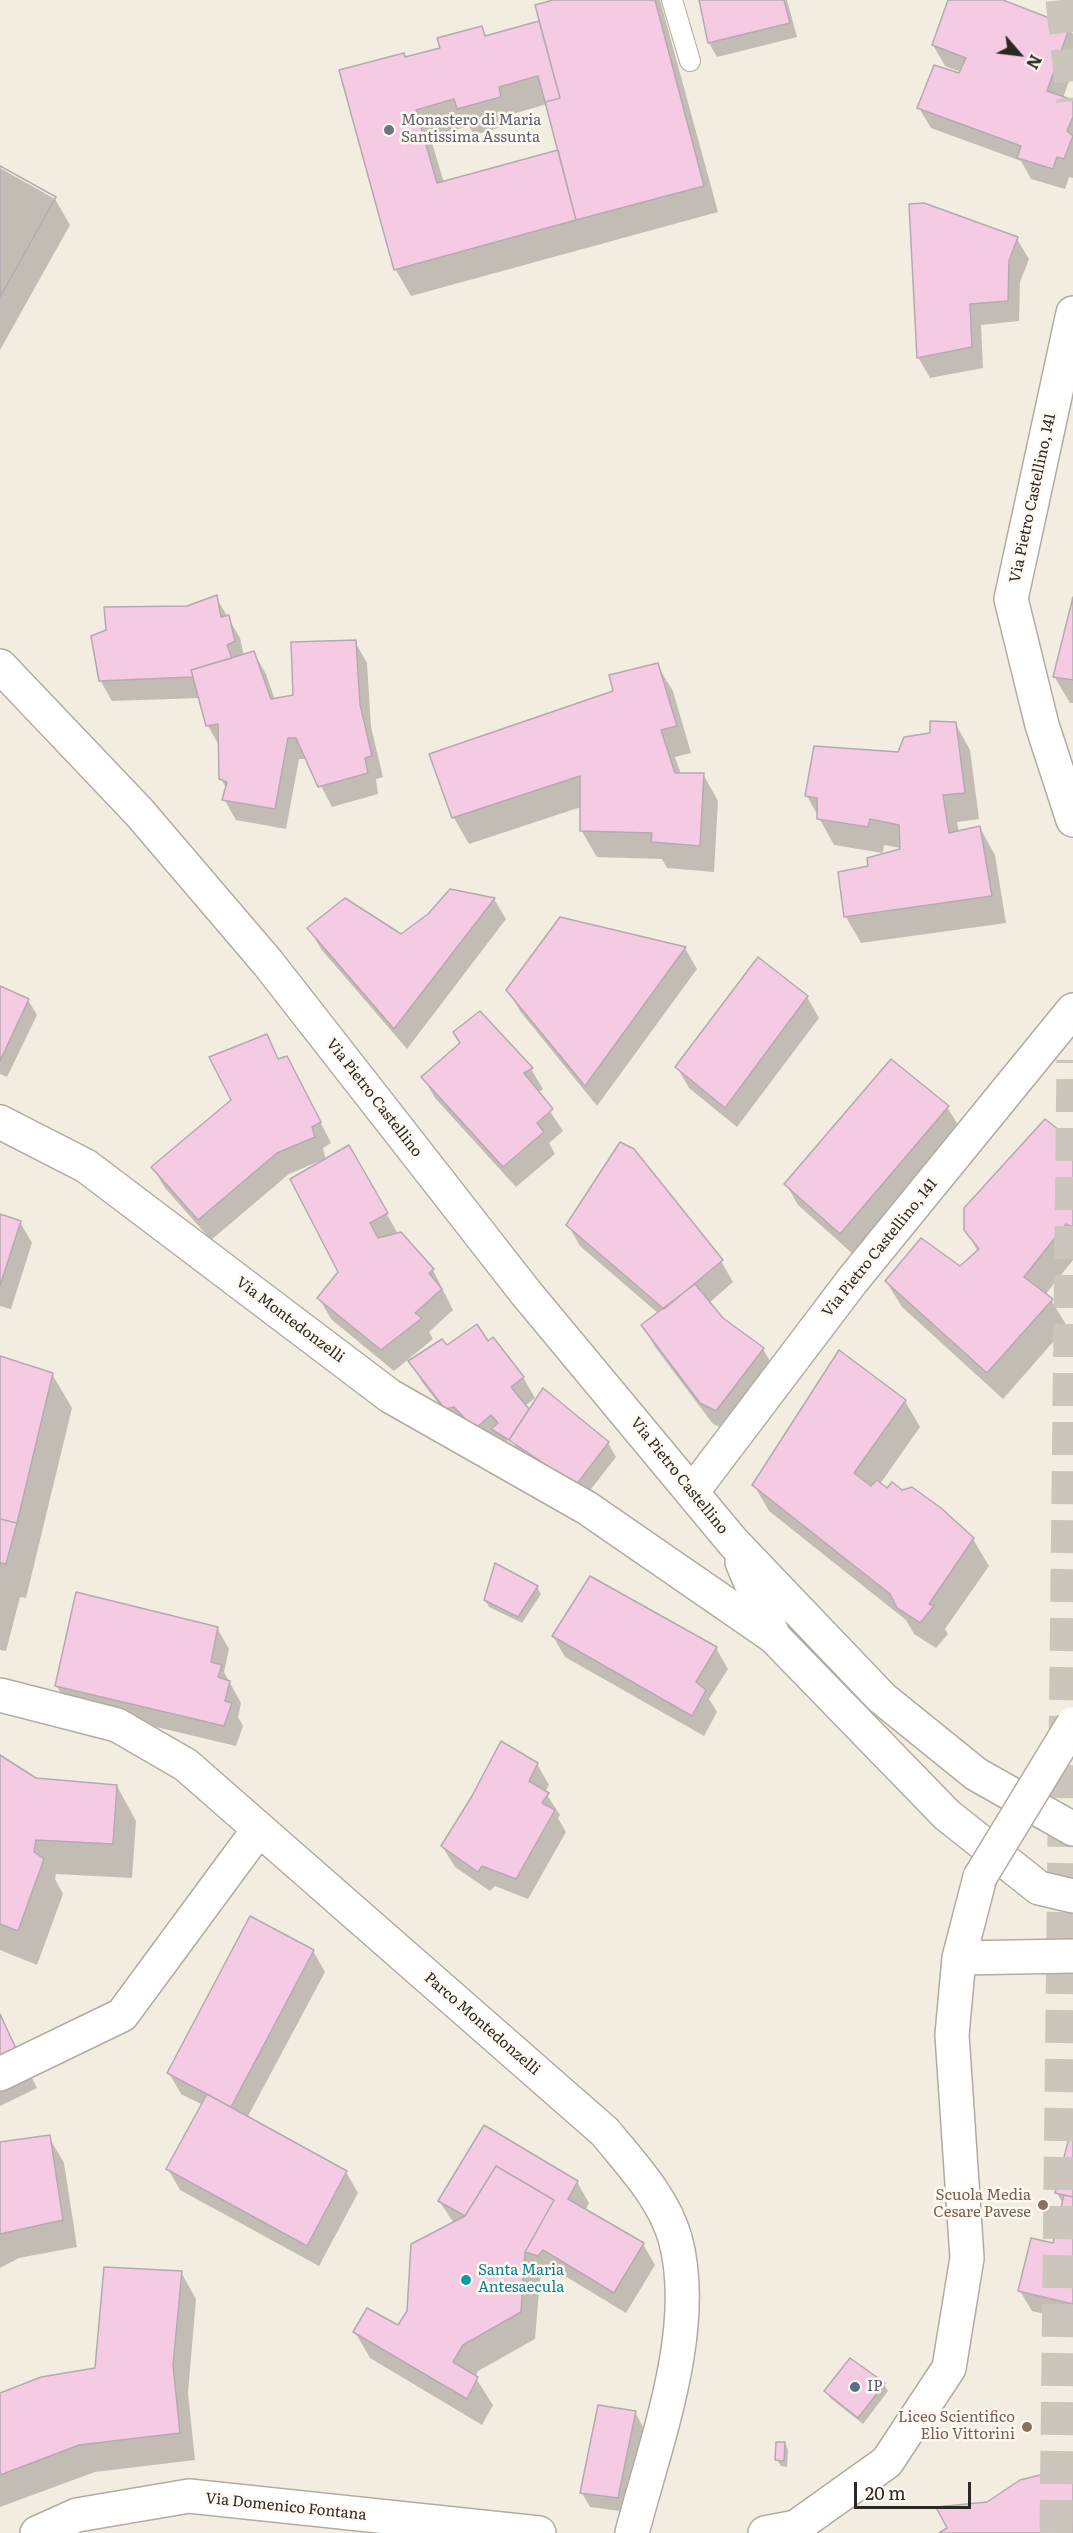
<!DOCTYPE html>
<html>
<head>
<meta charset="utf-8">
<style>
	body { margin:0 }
	#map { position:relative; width:1073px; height:2533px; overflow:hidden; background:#f3ece1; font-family:Literata,serif }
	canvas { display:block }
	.north { position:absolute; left:989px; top:24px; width:60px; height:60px; -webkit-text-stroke:4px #fff9f1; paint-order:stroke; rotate:118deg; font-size:16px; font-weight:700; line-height:24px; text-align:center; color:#2b2925 }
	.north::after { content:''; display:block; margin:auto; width:21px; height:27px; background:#2b2925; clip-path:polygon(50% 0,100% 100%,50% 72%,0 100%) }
	.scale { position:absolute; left:854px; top:2482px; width:117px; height:27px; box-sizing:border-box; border:3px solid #2b2925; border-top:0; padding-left:8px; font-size:18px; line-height:21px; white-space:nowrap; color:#2b2925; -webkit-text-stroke:4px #fff9f1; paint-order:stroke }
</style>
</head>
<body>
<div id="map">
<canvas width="1073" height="2533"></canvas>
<div class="north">N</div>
<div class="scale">20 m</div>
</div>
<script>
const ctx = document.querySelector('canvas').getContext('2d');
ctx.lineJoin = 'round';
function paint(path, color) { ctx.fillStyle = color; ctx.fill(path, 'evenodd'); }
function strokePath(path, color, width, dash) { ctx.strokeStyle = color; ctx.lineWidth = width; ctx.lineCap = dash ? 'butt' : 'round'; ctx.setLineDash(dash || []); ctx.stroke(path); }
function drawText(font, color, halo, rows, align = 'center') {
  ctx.font = font + ' Literata,serif'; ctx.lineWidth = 5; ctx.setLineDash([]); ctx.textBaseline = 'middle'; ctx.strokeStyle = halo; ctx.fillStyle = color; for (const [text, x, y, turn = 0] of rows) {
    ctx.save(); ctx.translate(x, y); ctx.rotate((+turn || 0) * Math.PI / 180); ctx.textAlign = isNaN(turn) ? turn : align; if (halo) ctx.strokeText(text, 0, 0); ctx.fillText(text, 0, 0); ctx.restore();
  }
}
paint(new Path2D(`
	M558 0H660L718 212 411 296 396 270 341 71 442 49 481 28 487 37 540 22ZM547 104 559 151 444 183 430 136 469 126 474 135 515 123 513 114Z
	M700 0H787L797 37 717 57 709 43Z
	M950 0H999L1069 27 1073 34V70L1063 98 1073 102V178L1069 177 1065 189 1031 179 1021 161 931 128 919 108 961 72 945 66 933 45Z
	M0 168 55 199 70 225 0 350Z
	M1017 239 1029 259 1020 282 1019 321 981 325 983 368 930 378 918 357Z
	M216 597 240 638 244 656 254 653 266 674 275 700 294 697 355 642 367 663 371 727 383 777 376 779 378 794 332 807 307 759H299L286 829 236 820 224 799 227 789 221 779 220 747 208 726 200 698 112 701 100 680 187 607Z
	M1073 603V703H1070L1054 676Z
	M657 665 673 691 691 753 675 757 681 774H703L718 801 714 872 667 868 662 859 597 857 581 830V807L469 844 454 818 431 755 615 692Z
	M955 723 970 750 979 819 957 822 959 832 980 828 995 855 1006 923 861 943 846 917 839 873 870 867 906 849 884 845 883 853 834 845 807 796 899 753Z
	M494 899 506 919 407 1049 321 949 309 928 401 936Z
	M685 948 697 969 597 1106 520 1011 508 990Z
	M0 988 28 1000 37 1015 7 1077 0 1074Z
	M807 997 819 1018 737 1127 689 1088 677 1067Z
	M266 1036 279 1060 298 1078 331 1143 323 1148 326 1160 349 1147 398 1234 433 1270 453 1310 429 1332 433 1339 394 1371 331 1319 319 1298 340 1272 322 1160 289 1174 211 1240 165 1188 153 1168 233 1100Z
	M531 1069 543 1089 538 1093 563 1131 549 1143 555 1154 516 1187 435 1098 423 1077Z
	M947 1107 960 1128 853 1254 798 1205 786 1184Z
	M1073 1143V1260L1045 1295 1051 1300 1067 1326 1003 1399 902 1307 886 1281 960 1268 978 1252 966 1230Z
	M0 1216 20 1222 32 1243 11 1309 0 1306Z
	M568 1225 721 1261 733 1282 709 1303 722 1319 763 1349 775 1370 728 1431 713 1424 655 1347 643 1326 659 1314 580 1246Z
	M488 1344 523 1377 535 1398 525 1406 529 1412 608 1443 616 1457 584 1498 458 1429 422 1382 410 1361 446 1347ZM507 1437 516 1443 515 1446 507 1441Z
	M0 1358 52 1374 72 1408 26 1598 20 1597 6 1651 0 1650Z
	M905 1401 920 1427 880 1484 887 1490 902 1491 940 1509 973 1539 989 1566 945 1629 948 1634 936 1648 914 1634 906 1620 769 1511 754 1485Z
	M537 1587 541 1594 522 1623 489 1607 485 1600Z
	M217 1628 229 1649 224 1672 241 1703 238 1717 243 1726 236 1746 68 1706 56 1685Z
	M553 1636 716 1648 728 1669 709 1699 717 1712 704 1736 565 1657Z
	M0 1756 36 1780 117 1786 136 1821 132 1878 56 1874 55 1879 63 1894 37 1965 0 1950Z
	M537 1764 549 1785 545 1792 560 1815 558 1818 566 1832 528 1899 495 1886 490 1891 455 1867 442 1846Z
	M313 1951 325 1972 247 2118 346 2172 358 2193 319 2266 180 2190 168 2169 203 2105 181 2094 169 2073Z
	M0 2015 37 2088 0 2106Z
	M1073 2128V2321L1032 2311 1020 2291 1054 2244 1063 2204 1057 2193Z
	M49 2137 64 2163 77 2247 19 2258 0 2268V2144Z
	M577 2182 589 2203 585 2211 643 2244 655 2265 626 2313 555 2270 551 2276 543 2274 540 2279 535 2339 478 2371 475 2377 493 2405 482 2425 370 2358 355 2332 398 2327 409 2312 454 2223 439 2201Z
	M181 2272 196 2299 188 2393 195 2460 95 2472 0 2507V2394L96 2370Z
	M884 2384 888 2391 863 2424 830 2398 826 2391Z
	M635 2412 643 2427 626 2512 590 2507 582 2493Z
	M785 2443 788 2450 787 2467 781 2466 777 2460Z`), '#0003');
const building = new Path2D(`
	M553 0H655L704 186 576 220 545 102 560 98 535 5Z
	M699 0H784L790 23 708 43Z
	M948 0H1003L1070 26 1047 91 1073 100V117L1067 131 1073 136 1064 159 1057 157 1053 169 1017 158 1021 146 917 108 934 65 959 73 966 58 932 45Z
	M539 21 560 98 545 102 538 76 499 87 501 97 457 109 454 99 416 110 437 183 558 150 576 220 394 270 339 70 404 53 405 57 440 48 437 38 482 26 485 36Z
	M0 166 56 197 0 297Z
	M0 166 56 197 0 297Z
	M924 203 1018 237 1009 261 1008 301 970 304 972 347 917 358 909 204Z
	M217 595 221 617 229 615 235 641 227 645 232 658 191 670 193 677 99 681 91 636 106 630 104 607 187 606Z
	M1073 597V680L1053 677Z
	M356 640 360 704 372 756 365 758 368 773 318 787 296 738H288L275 809 222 800 227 782 219 779 218 724 206 726 191 670 254 651 271 699 293 695 291 642Z
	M658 663 677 726 661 730 675 773H704L700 846 651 842 652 833 580 831V776L452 818 429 754 613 691 609 675Z
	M930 721 956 722 965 793 943 795 949 833 980 826 992 896 844 917 838 872 868 866 867 858 900 849 899 825 870 819 868 827 817 819V798L805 796 814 746 898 752 904 737 930 733Z
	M450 889 495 898 394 1029 307 928 345 898 401 934 428 914Z
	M560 917 686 947 585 1086 506 990Z
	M758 957 808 996 725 1108 675 1067Z
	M0 986 29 999 0 1061Z
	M480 1011 533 1068 524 1073 553 1109 537 1123 544 1132 503 1167 421 1077 460 1043 453 1032Z
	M267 1034 278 1059 287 1056 321 1122 312 1127 315 1137 277 1153 198 1220 151 1167 231 1100 209 1057Z
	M891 1059 949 1106 840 1234 784 1184Z
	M1045 1119 1073 1141V1227L1066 1224 1024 1277 1053 1299 987 1373 885 1281 921 1238 960 1266 979 1249 964 1230V1208Z
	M620 1142 634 1149 723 1260 664 1309 566 1225Z
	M349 1145 388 1213 370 1223 378 1238 401 1232 434 1269 429 1273 442 1289 415 1313 422 1318 381 1350 317 1298 338 1272 290 1179Z
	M0 1214 21 1221 0 1286Z
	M695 1284 723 1318 764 1348 716 1411 700 1403 641 1325Z
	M477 1324 488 1341 493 1337 524 1377 511 1387 529 1409 509 1440 491 1429 498 1423 491 1415 475 1429 454 1407 445 1409 408 1361 442 1339 447 1345Z
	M839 1350 906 1400 854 1473 871 1486 877 1480 887 1488 892 1482 902 1490 912 1487 941 1508 974 1538 929 1604 934 1606 920 1623 897 1608 890 1594 752 1485Z
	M0 1356 53 1373 17 1523 0 1519Z
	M543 1388 609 1442 576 1485 509 1440Z
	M0 1519 17 1523 6 1564 1 1563 0 1565Z
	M495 1563 538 1586 518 1617 484 1600Z
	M590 1576 717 1647 696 1682 706 1690 692 1716 552 1636Z
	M76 1592 218 1627 211 1662 222 1665 218 1677 230 1681 225 1701 232 1703 224 1726 55 1686Z
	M501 1741 538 1763 529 1781 549 1793 542 1803 555 1810 516 1879 482 1866 478 1872 441 1846 472 1796Z
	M0 1755 36 1778 117 1785 113 1844 36 1840 34 1852 44 1859 18 1931 0 1924Z
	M250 1916 314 1950 231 2107 167 2073Z
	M0 2014 18 2053 0 2062Z
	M207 2094 347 2171 307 2246 166 2169Z
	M1073 2122V2197L1055 2193Z
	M484 2125 578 2181 568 2199 644 2243 614 2293 543 2250 538 2256 525 2252 554 2200 496 2166 465 2216 438 2201Z
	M50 2135 63 2220 0 2234V2142Z
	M496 2166 554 2200 525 2252 521 2312 463 2345 453 2362 478 2377 467 2399 353 2332 367 2308 398 2325 407 2311 411 2244 465 2216Z
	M1064 2195 1073 2197V2304L1018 2291 1031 2238 1053 2243Z
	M104 2267 182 2271 173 2365 180 2433 79 2445 0 2475V2393L41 2377 95 2368Z
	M850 2358 885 2383 858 2418 824 2391Z
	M598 2405 636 2411 618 2498 580 2493Z
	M776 2442H785L784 2461 775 2460Z
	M1073 2457V2533H939L947 2528 936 2507 987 2502 1020 2480 1048 2473Z`);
paint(building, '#f5cbe4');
strokePath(building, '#b5a9b0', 1.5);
strokePath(new Path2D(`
	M1062 0 1073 101
	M1056 2533 1073 1060`), '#cbc5bb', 33, [33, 16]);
const lane = new Path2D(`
	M672 0 690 61`);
const street = new Path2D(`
	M1073 313 1011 599 1042 725 1073 820
	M0 1122 86 1166 390 1396 587 1508 774 1637
	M693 1491 852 1281 1073 1010
	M0 1695 117 1725 186 1765 605 2132C631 2164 663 2197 675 2238 700 2328 655 2444 632 2533
	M959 1958 1073 1956
	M0 2074 122 2015 259 1829
	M37 2533 77 2515 189 2496 539 2533
	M765 2533 796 2527 887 2462 949 2368 967 2258 952 2035 959 1958 980 1877`);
const secondary = new Path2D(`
	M0 666 139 812 268 963 526 1293 733 1542 882 1698 976 1774 1073 1829
	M742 1562 774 1637 947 1815 1039 1888 1073 1896`);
strokePath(lane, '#b2aba1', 22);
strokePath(street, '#b2aba1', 36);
strokePath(secondary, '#b2aba1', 36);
strokePath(lane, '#fff', 20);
strokePath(street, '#fff', 33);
strokePath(secondary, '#fff', 33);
const streetBridge = new Path2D(`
	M980 1877 1073 1724`);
strokePath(streetBridge, '#b2aba1', 36, []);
strokePath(streetBridge, '#fff', 33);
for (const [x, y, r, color] of [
	[389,130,6,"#6b7280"],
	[1043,2205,6,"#8d6e63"],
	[466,2280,6,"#0f9aa8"],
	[855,2387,6,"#5c6f8a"],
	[1027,2427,6,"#8d6e63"]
]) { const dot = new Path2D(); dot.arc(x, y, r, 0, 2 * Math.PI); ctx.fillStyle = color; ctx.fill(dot); strokePath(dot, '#fff9f1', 2); }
drawText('15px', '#5b616d', '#fff9f1', [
	["Monastero di Maria",401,121],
	["Santissima Assunta",401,138]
], 'left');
drawText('15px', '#2b2925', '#fff9f1', [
	["Via Pietro Castellino, 141",1033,498,-78],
	["Via Pietro Castellino",374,1098,52],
	["Via Pietro Castellino, 141",880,1248,-51],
	["Via Montedonzelli",290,1320,37],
	["Via Pietro Castellino",679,1476,51],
	["Parco Montedonzelli",482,2024,41],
	["Via Domenico Fontana",286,2507,6]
]);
drawText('15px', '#785e54', '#fff9f1', [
	["Scuola Media",1031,2196],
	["Cesare Pavese",1031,2213],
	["Liceo Scientifico",1015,2418],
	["Elio Vittorini",1015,2435]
], 'right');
drawText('15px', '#0d838f', '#fff9f1', [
	["Santa Maria",478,2271],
	["Antesaecula",478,2288]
], 'left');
drawText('15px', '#4e5e75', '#fff9f1', [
	["IP",867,2387]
], 'left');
</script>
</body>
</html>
